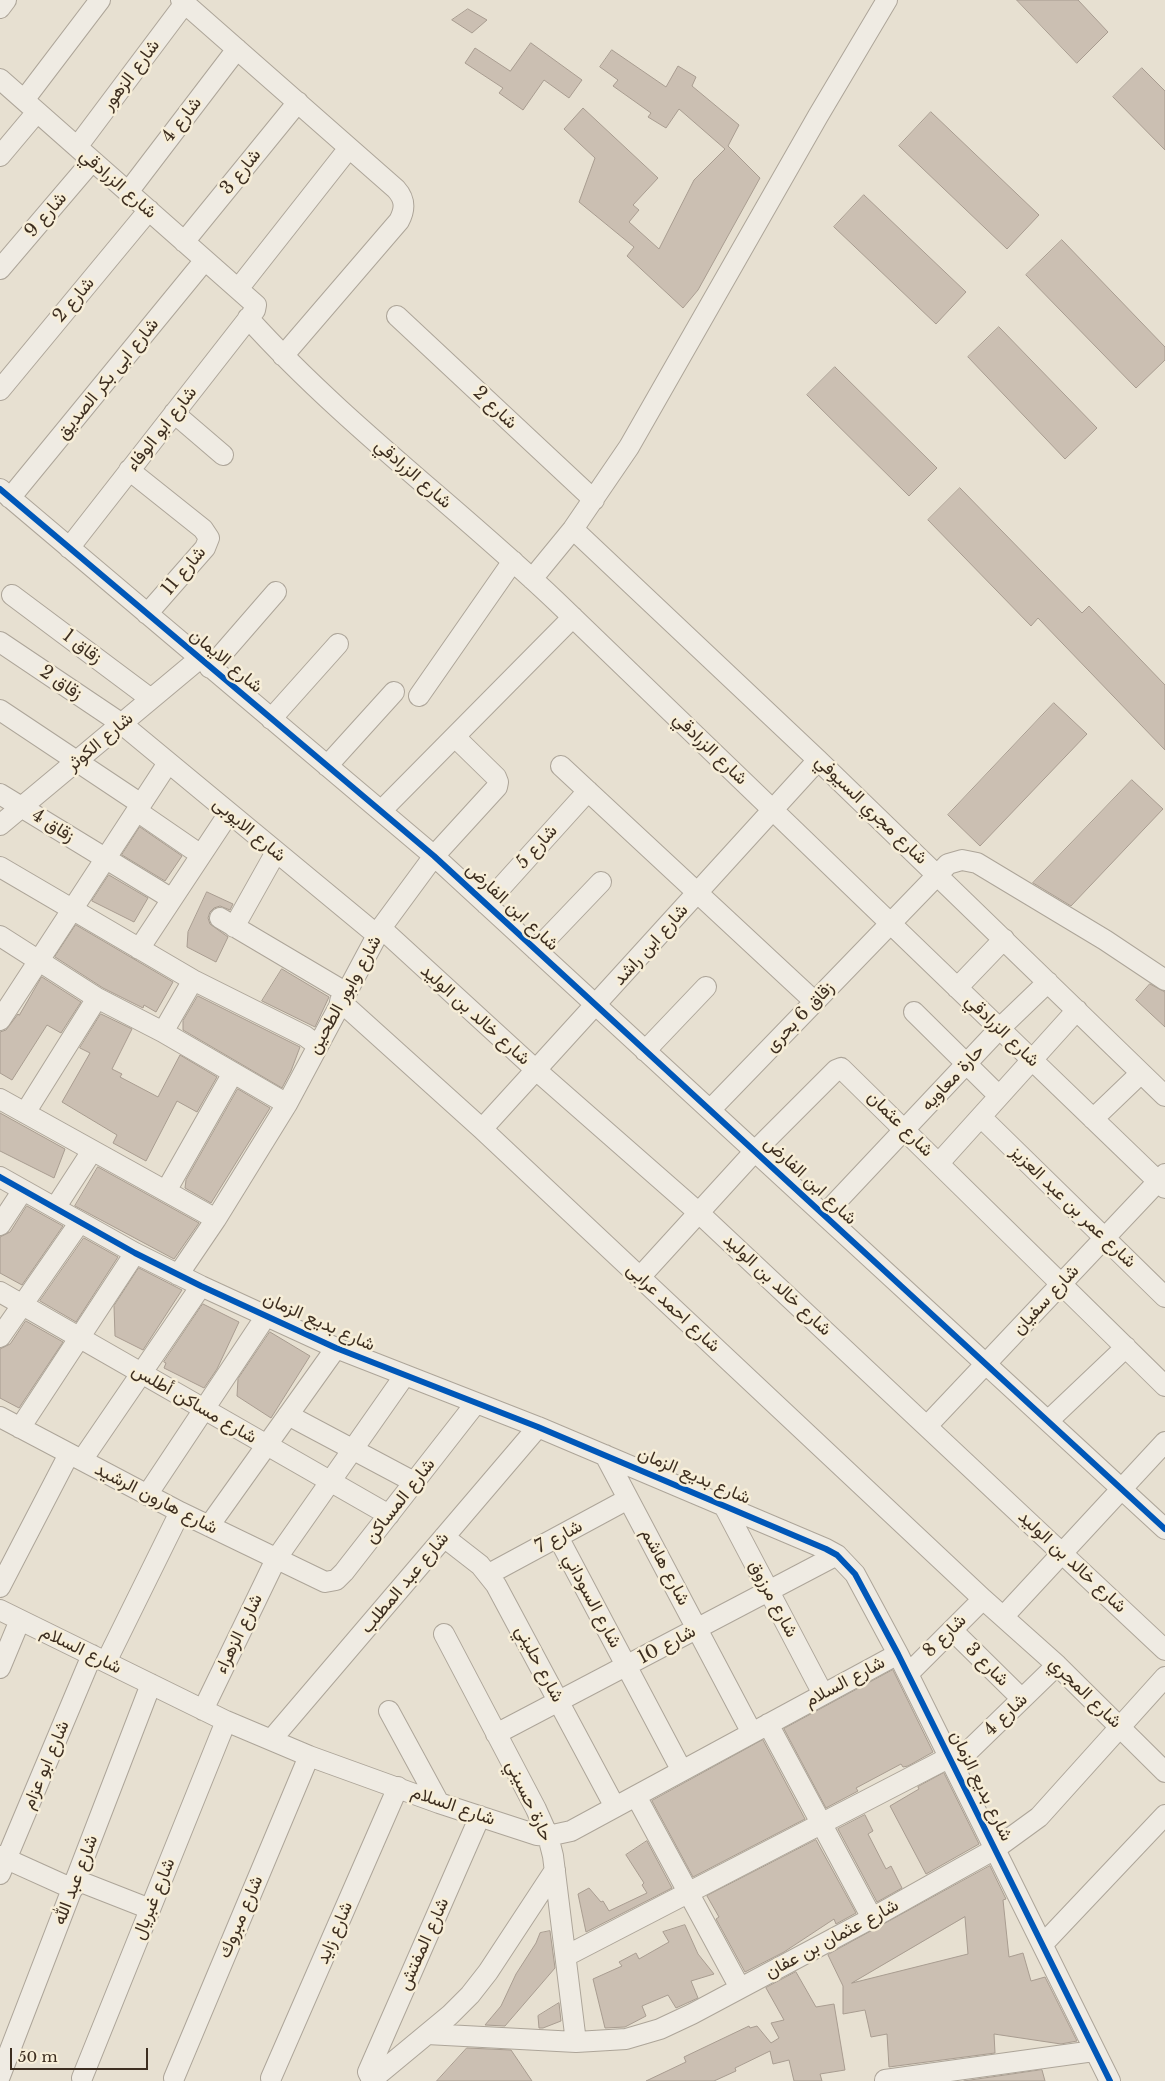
<!DOCTYPE html>
<html>
<head>
<meta charset="utf-8">
<style>
	body { margin:0 }
	#map { position:relative; width:1165px; height:2081px; overflow:hidden; background:#e7e0d1; font-family:"Libre Baskerville",serif }
	canvas { display:block }
	.scale { position:absolute; left:10px; top:2048px; width:138px; height:22px; box-sizing:border-box; border:2px solid #3d2e20; border-top:0; padding-left:6px; font-size:15px; line-height:18px; white-space:nowrap; color:#3d2e20; -webkit-text-stroke:4px #f7eed8; paint-order:stroke }
</style>
</head>
<body>
<div id="map">
<canvas width="1165" height="2081"></canvas>
<div class="scale">50 m</div>
</div>
<script>
const ctx = document.querySelector('canvas').getContext('2d');
ctx.lineJoin = 'round';
function paint(path, color) { ctx.fillStyle = color; ctx.fill(path, 'evenodd'); }
function strokePath(path, color, width, dash) { ctx.strokeStyle = color; ctx.lineWidth = width; ctx.lineCap = dash ? 'butt' : 'round'; ctx.setLineDash(dash || []); ctx.stroke(path); }
function drawText(font, color, halo, rows, align = 'center') {
  ctx.font = font + ' "Libre Baskerville",Vazirmatn,serif'; ctx.lineWidth = 5; ctx.setLineDash([]); ctx.textBaseline = 'middle'; ctx.strokeStyle = halo; ctx.fillStyle = color; for (const [text, x, y, turn = 0] of rows) {
    ctx.save(); ctx.translate(x, y); ctx.rotate((+turn || 0) * Math.PI / 180); ctx.textAlign = isNaN(turn) ? turn : align; if (halo) ctx.strokeText(text, 0, 0); ctx.fillText(text, 0, 0); ctx.restore();
  }
}
const building = new Path2D(`
	M1017 0H1078L1108 32 1077 63Z
	M468 9 487 20 472 33 452 20Z
	M531 43 582 80 569 98 544 80 523 110 499 93 503 88 465 63 475 48 510 71Z
	M612 50 666 87 678 66 696 77 692 86 739 125 728 146 760 178 698 290 683 308 627 256 634 247 579 202 595 158 564 129 583 108 658 178 633 205 639 210 629 222 659 249 694 180 725 149 679 109 666 128 648 117 651 113 613 86 618 80 600 67Z
	M1142 68 1165 91V150L1113 97Z
	M931 112 1039 215 1007 249 899 146Z
	M864 195 966 292 936 324 834 227Z
	M1062 240 1165 347V360L1136 388 1026 275Z
	M999 327 1097 428 1065 459 968 357Z
	M835 367 937 468 909 496 807 395Z
	M960 488 1082 613 1089 606 1165 685V750L1038 618 1031 626 928 520Z
	M1054 703 1087 734 980 846 948 815Z
	M1132 780 1163 809 1071 906 1033 883Z
	M140 827 182 856 165 881 122 855Z
	M109 875 148 898 134 922 92 901Z
	M207 892 233 904 230 910 220 906 214 908 210 912 208 918 210 924 228 937 216 962 187 947 188 932Z
	M76 925 173 982 156 1012 144 1005 143 1008 103 988 55 957Z
	M282 969 329 997 315 1027 262 1001Z
	M42 977 81 1002 61 1033 47 1025 12 1080 0 1073V1032L6 1030 18 1014 19 1015Z
	M1150 984 1165 992V1027L1136 1000Z
	M198 996 300 1047 291 1071 282 1088 183 1030V1021Z
	M101 1014 132 1029 112 1069 122 1074 120 1077 158 1097 180 1055 217 1077 197 1112 177 1101 146 1161 113 1143 117 1135 62 1102 90 1053 80 1048Z
	M238 1089 270 1108 211 1203 185 1188 186 1180Z
	M0 1113 65 1149 54 1178 0 1151Z
	M98 1167 199 1223 174 1259 75 1206Z
	M27 1206 63 1226 22 1285 0 1273V1237L10 1232Z
	M84 1238 118 1257 76 1322 40 1301Z
	M139 1268 182 1290 143 1350 115 1336 114 1306Z
	M203 1304 239 1322 217 1369 204 1388 164 1368 166 1363 164 1362Z
	M26 1321 63 1342 19 1408 0 1398V1349L10 1344Z
	M270 1332 310 1356 271 1418 237 1396 238 1379Z
	M893 1670 933 1752 908 1766 903 1767 901 1764 856 1788 858 1791 826 1808 784 1729Z
	M763 1740 805 1819 693 1877 652 1801Z
	M944 1773 979 1844 926 1874 890 1806 919 1789 918 1787Z
	M865 1815 873 1831 868 1834 886 1869 891 1866 902 1888 877 1902 838 1829Z
	M816 1840 856 1913 836 1924 834 1919 784 1952 745 1972 716 1919 719 1917 707 1896Z
	M647 1841 672 1888 586 1932 578 1894 589 1888 601 1902 603 1901 609 1911 647 1893 642 1885 644 1883 626 1855Z
	M990 1866 1006 1899 1003 1900 1009 1957 1023 1953 1031 1981 1045 1977 1077 2041 1061 2044 994 2034 995 2053 889 2067 887 2034 871 2037 865 2010 843 2014V1986L828 1955ZM965 1917 968 1954 852 1983Z
	M685 1925 698 1954 714 1974 691 1981 698 1998 676 2008 668 1995 642 2006 646 2016 625 2027 605 2028 593 1979 622 1966 619 1962 636 1953 639 1959 669 1942 663 1932Z
	M550 1931 555 1968 505 2026 485 2025 501 2006 516 1974 536 1943 540 1933Z
	M796 1972 816 2007 834 2004 845 2070 820 2074 822 2081H794L789 2060 773 2064 770 2051 735 2068 736 2071 714 2081H646L686 2062 684 2057 749 2026 750 2028 757 2026 771 2043 779 2038 771 2023 784 2020 766 1988Z
	M559 2003 561 2021 543 2028H539L538 2016Z
	M467 2048 511 2050 532 2081H437Z
	M1042 2070 1045 2081H964Z`);
paint(building, '#cbbfb2');
strokePath(building, '#a89c90', 1);
const minor = new Path2D(`
	M181 0 396 189C405 199 406 208 399 221L283 356
	M0 8 6 0
	M0 79 256 305 255 310 69 548
	M24 100 100 0
	M77 147 185 3
	M0 156 37 112
	M128 192 237 49
	M184 242 298 102
	M0 269 92 161
	M238 289 349 148
	M397 316 594 500
	M248 318C342 422 456 506 557 602 761 796 963 992 1165 1188
	M0 390 149 210
	M174 413 223 455
	M129 470 203 529 209 538 205 548 147 614
	M0 489 434 856 1165 1529
	M10 498 205 260
	M573 529 818 760 1165 1096
	M532 579 573 529 629 447 818 116 887 0
	M12 595 151 699
	M0 642 122 724 377 935
	M210 668 276 592
	M419 696 513 561
	M0 710 141 804
	M271 719 338 644
	M327 766 394 692
	M561 766 815 1002
	M0 794 172 899
	M137 811 201 855
	M381 811 573 617
	M0 825 199 659
	M0 867 193 980 305 1036 317 1045
	M486 904 588 791
	M220 918 345 992
	M234 927 276 852
	M381 928 536 1070 699 1213 1165 1650
	M0 936 97 998 163 1032 287 1104
	M139 949 229 813
	M536 950 601 882
	M957 988 1004 939
	M340 1001 482 1129 983 1599 1057 1665 1165 1772
	M914 1012 999 1096
	M0 1020 168 763
	M163 1032 193 980
	M645 1051 706 987
	M0 1099 216 1219
	M710 1110 948 864 962 860 977 863 1105 940 1165 980
	M25 1113 97 998
	M981 1117 1165 1297
	M1093 1119 1141 1073
	M482 1129 818 760
	M939 1163 1077 1010
	M0 1177 135 1253 201 1286 336 1348 538 1427 826 1549 837 1555 855 1574 898 1654 1110 2081
	M166 1191 233 1073
	M55 1208 92 1151
	M824 1215 999 1029 1048 982
	M0 1225 23 1190
	M178 1275 216 1219 287 1104 381 928 434 856 497 787 498 782 496 777 455 737
	M640 1277 755 1151 836 1070 841 1068 1165 1386
	M0 1292 389 1515
	M0 1337 80 1222
	M288 1415 414 1482
	M0 1417 180 1512 325 1582 336 1580 344 1572 476 1403
	M1048 1421 1126 1347
	M927 1426 1165 1174
	M20 1428 135 1253
	M605 1455 752 1733
	M82 1460 201 1286
	M147 1495 266 1316
	M723 1504 823 1694
	M209 1526 336 1348
	M444 1537 480 1565 496 1585 615 1807
	M558 1537 682 1771
	M489 1574 628 1499
	M0 1587 69 1454
	M0 1610 226 1721 309 1756 439 1803 537 1835 548 1836 571 1831 898 1654
	M1003 1617 1165 1442
	M952 1630 1022 1699
	M444 1634 536 1809 548 1836 553 1856 576 2042
	M106 1662 180 1512
	M0 1668 20 1620
	M908 1674 983 1599
	M203 1710 276 1559 405 1375
	M389 1711 439 1803
	M768 1724 872 1918
	M496 1734 837 1555
	M271 1740 538 1427
	M954 1765 1057 1665
	M636 1796 740 1988
	M480 1816 368 2072 371 2078H374L450 2015 470 1995 488 1972 555 1870
	M0 1856 73 1889
	M0 1874 92 1655
	M76 1880 150 1909
	M1043 1944 1165 1815
	M566 1956 950 1757
	M427 2034 576 2042 626 2039 660 2029 692 2014 872 1918 995 1849 1039 1817 1165 1677
	M0 2076 151 1684
	M82 2078 226 1721
	M174 2078 309 1756
	M271 2078 398 1787
	M885 2080 1094 2051`);
strokePath(minor, '#ada599', 22);
strokePath(minor, '#efebe3', 20);
strokePath(new Path2D(`
	M0 489 434 856 1165 1529
	M0 1177 135 1253 201 1286 336 1348 538 1427 826 1549 837 1555 855 1574 898 1654 1110 2081`), '#0057b8', 6);
drawText('18px', '#3d2e20', '#f7eed8', [
	["شارع الزهور",131,75,-53],
	["شارع 4",182,120,-52],
	["شارع 3",241,172,-51],
	["شارع الزرادقي",118,184,41],
	["شارع 9",46,215,-49],
	["شارع 2",74,300,-50],
	["شارع ابى بكر الصديق",108,379,-51],
	["شارع 2",495,408,43],
	["شارع ابو الوفاء",162,429,-52],
	["شارع الزرادقي",413,474,41],
	["شارع 11",184,571,-50],
	["زقاق 1",82,647,37],
	["شارع الايمان",226,661,40],
	["زقاق 2",61,683,34],
	["شارع الكوثر",100,742,-40],
	["شارع الزرادقي",710,749,44],
	["شارع مجري السيوفي",871,810,44],
	["زقاق 4",53,826,32],
	["شارع الايوبى",249,830,40],
	["شارع 5",537,847,-48],
	["شارع ابن الفارض",512,907,43],
	["شارع ابن راشد",651,945,-48],
	["شارع وابور الطحين",345,995,-61],
	["شارع خالد بن الوليد",475,1015,42],
	["زقاق 6 بحرى",800,1017,-46],
	["شارع الزرادقي",1002,1031,44],
	["حارة معاويه",953,1078,-47],
	["شارع عثمان",900,1124,45],
	["شارع ابن الفارض",810,1181,43],
	["شارع عمر بن عبد العزيز",1073,1207,44],
	["شارع خالد بن الوليد",777,1285,43],
	["شارع سفيان",1046,1300,-47],
	["شارع احمد عرابى",673,1308,43],
	["شارع بديع الزمان",319,1322,24],
	["شارع مساكن أطلس",194,1404,30],
	["شارع بديع الزمان",694,1476,23],
	["شارع هارون الرشيد",156,1499,27],
	["شارع المساكن",400,1501,-52],
	["شارع 7",559,1537,-28],
	["شارع خالد بن الوليد",1072,1562,43],
	["شارع هاشم",665,1567,62],
	["شارع عبد المطلب",405,1583,-50],
	["شارع مرزوق",773,1599,62],
	["شارع السوداني",592,1601,62],
	["شارع الزهراء",239,1634,-64],
	["شارع 8",945,1636,-45],
	["شارع 10",667,1645,-28],
	["شارع السلام",81,1650,26],
	["شارع حليني",539,1664,62],
	["شارع 3",987,1665,45],
	["شارع السلام",845,1682,-28],
	["شارع المجري",1085,1693,44],
	["شارع 4",1006,1715,-44],
	["شارع ابو عزام",46,1765,-67],
	["شارع بديع الزمان",981,1786,64],
	["حارة حسيني",529,1801,65],
	["شارع السلام",453,1806,19],
	["شارع عبد الله",76,1880,-69],
	["شارع غبريال",154,1899,-68],
	["شارع مبروك",241,1917,-67],
	["شارع زايد",335,1933,-67],
	["شارع عثمان بن عفان",832,1939,-28],
	["شارع المفتش",424,1944,-66]
]);
</script>
</body>
</html>
